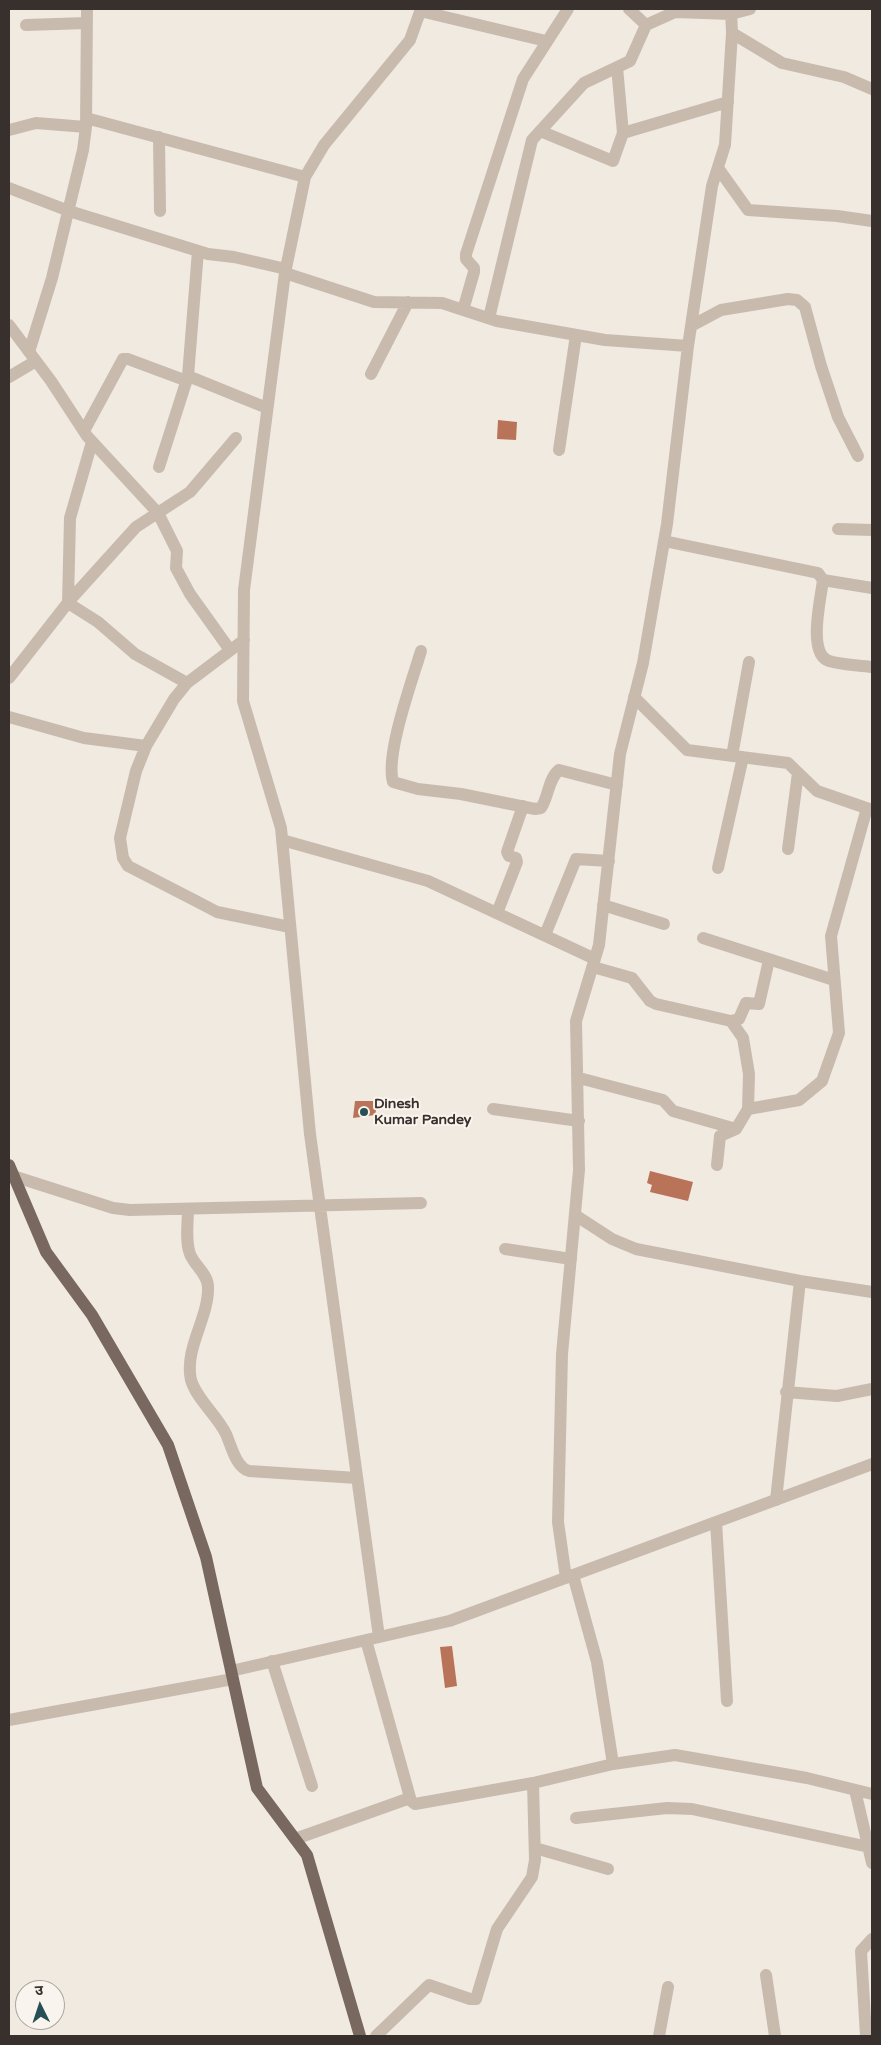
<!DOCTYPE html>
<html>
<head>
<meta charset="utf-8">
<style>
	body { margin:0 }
	#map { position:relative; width:881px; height:2045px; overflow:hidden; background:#f1eae1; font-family:"Varela Round","Noto Sans Devanagari",sans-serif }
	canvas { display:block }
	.frame { position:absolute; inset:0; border:10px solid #38302c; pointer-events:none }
	.north { position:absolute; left:15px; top:1980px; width:50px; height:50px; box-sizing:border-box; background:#f9f4ed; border:1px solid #aca6a0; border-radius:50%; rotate:356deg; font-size:14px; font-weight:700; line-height:20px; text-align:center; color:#38302c }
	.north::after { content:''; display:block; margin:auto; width:18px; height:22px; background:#265055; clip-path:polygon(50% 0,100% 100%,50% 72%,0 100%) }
</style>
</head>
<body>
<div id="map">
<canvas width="881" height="2045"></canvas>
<div class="frame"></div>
<div class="north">उ</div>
</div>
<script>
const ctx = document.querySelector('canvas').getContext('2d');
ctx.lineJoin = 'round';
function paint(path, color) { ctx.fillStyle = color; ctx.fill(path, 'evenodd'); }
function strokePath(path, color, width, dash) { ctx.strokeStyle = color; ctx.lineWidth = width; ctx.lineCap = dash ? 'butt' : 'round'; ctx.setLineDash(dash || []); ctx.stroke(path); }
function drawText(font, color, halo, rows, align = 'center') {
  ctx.font = font + ' "Varela Round",sans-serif'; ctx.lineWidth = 4; ctx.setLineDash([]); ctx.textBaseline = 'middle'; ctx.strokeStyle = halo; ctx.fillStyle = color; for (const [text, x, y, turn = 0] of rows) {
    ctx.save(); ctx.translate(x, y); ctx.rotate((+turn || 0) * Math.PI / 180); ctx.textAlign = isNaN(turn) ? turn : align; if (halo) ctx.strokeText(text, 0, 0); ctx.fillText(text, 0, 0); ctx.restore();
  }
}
paint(new Path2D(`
	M498 420 517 422 516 440 497 439Z
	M355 1101H378L375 1115 353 1118Z
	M650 1171 693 1182 688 1201 650 1192 652 1185 647 1183Z
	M452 1646 457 1686 445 1688 440 1647Z`), '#b87358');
strokePath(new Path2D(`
	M629 9 646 25 675 12 731 14 750 9
	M420 11 546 41
	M26 25 87 23
	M732 33 782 63 844 77 872 89
	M617 67 623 133
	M86 118 305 177
	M9 130 36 123 86 127
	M540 131 613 161 623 133 728 102
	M159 137 160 211
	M718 168 748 210 837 216 872 221
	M9 188 69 211 208 254 234 257 286 269
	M285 273 374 302 442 303 497 321 605 340 688 346
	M463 310 474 272V268L466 259V254L523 79 568 9
	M489 318 532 140 584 83 630 61 646 25
	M9 325 51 381 87 436 158 513 177 551 176 568 190 594 230 650
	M691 326 721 310 788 299 797 300 805 307 821 366 838 417 858 456
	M29 352 52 278 83 150 86 127 87 9
	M371 374 408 302
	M188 376 267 408
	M9 377 36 361
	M84 431 123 359H128L187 381
	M92 442 70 518 68 603 98 622 135 654 187 683
	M559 450 576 335
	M159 467 188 376 198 251
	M838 529 872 530
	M664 541 818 573 823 580C821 598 807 654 829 661 842 665 858 665 872 667
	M823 580 872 588
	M244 640 187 683 174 699 146 746 136 771 120 838 123 858 128 866 196 901 217 912 290 927
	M421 651C412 681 385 755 393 782L418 789 461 794 535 809 541 808C549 796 548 779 559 770L617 785
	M9 678 70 600 136 527 190 492 236 438
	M634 697 687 750 788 763 817 791 872 810
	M9 717 84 738 146 746
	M732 756 749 662
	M282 840 428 881 595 959
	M788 849 798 773
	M718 868 743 757
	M603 905 664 924
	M497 913 517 862 516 858 509 856 507 852 523 806
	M545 935 576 859 609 861
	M703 938 834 980
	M593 967 632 978 650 1001 656 1004 731 1021 739 1019 746 1003 759 1004 769 960
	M579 1078 663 1100 673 1111 736 1129
	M493 1109 579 1121
	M748 1109 799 1100 822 1081 839 1033 831 936 867 808
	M717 1165 720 1136 736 1129 748 1109 749 1074 743 1038 731 1021
	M13 1176 113 1208 130 1210 421 1203
	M188 1209C188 1223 185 1240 190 1254 194 1265 208 1274 208 1287 209 1318 184 1348 191 1380 197 1400 217 1415 226 1434 231 1445 236 1468 249 1471L357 1478
	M575 1215 612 1239 636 1249 800 1281 872 1292
	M505 1249 571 1259
	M786 1392 837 1396 872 1389
	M776 1500 800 1281
	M716 1522 727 1701
	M573 1575 597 1662 613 1764
	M566 1578 558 1522 562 1354 579 1170 576 1021 599 945 620 754 643 663 667 524 688 346 712 186 725 145 732 33 731 9
	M379 1637 310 1134 281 828 243 701 244 590 285 273 305 177 324 145 410 40 421 9
	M366 1640 411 1801 415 1804 533 1783 613 1764 675 1755 807 1778 872 1794
	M272 1661 312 1786
	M231 1671 449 1621 872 1464
	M9 1720 233 1679
	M855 1790 872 1863
	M576 1818 667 1808 692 1809 869 1847
	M295 1839 410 1798
	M535 1848 608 1869
	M766 1975 775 2036
	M376 2036 429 1985 470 1999H476L497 1929 532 1877 535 1860 533 1783
	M659 2036 668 1987
	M866 2036 861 1951 872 1939`), '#c8bbae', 12);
strokePath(new Path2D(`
	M9 1165 46 1252 92 1315 168 1445 206 1557 257 1788 307 1855 360 2036`), '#78685f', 12);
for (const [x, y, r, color] of [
	[364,1112,5,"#265055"]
]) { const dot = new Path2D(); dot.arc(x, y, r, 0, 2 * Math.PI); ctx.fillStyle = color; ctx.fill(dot); strokePath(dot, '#f9f4ed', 2); }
drawText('bold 14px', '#38302c', '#f9f4ed', [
	["Dinesh",374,1104],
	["Kumar Pandey",374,1120]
], 'left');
</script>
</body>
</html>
